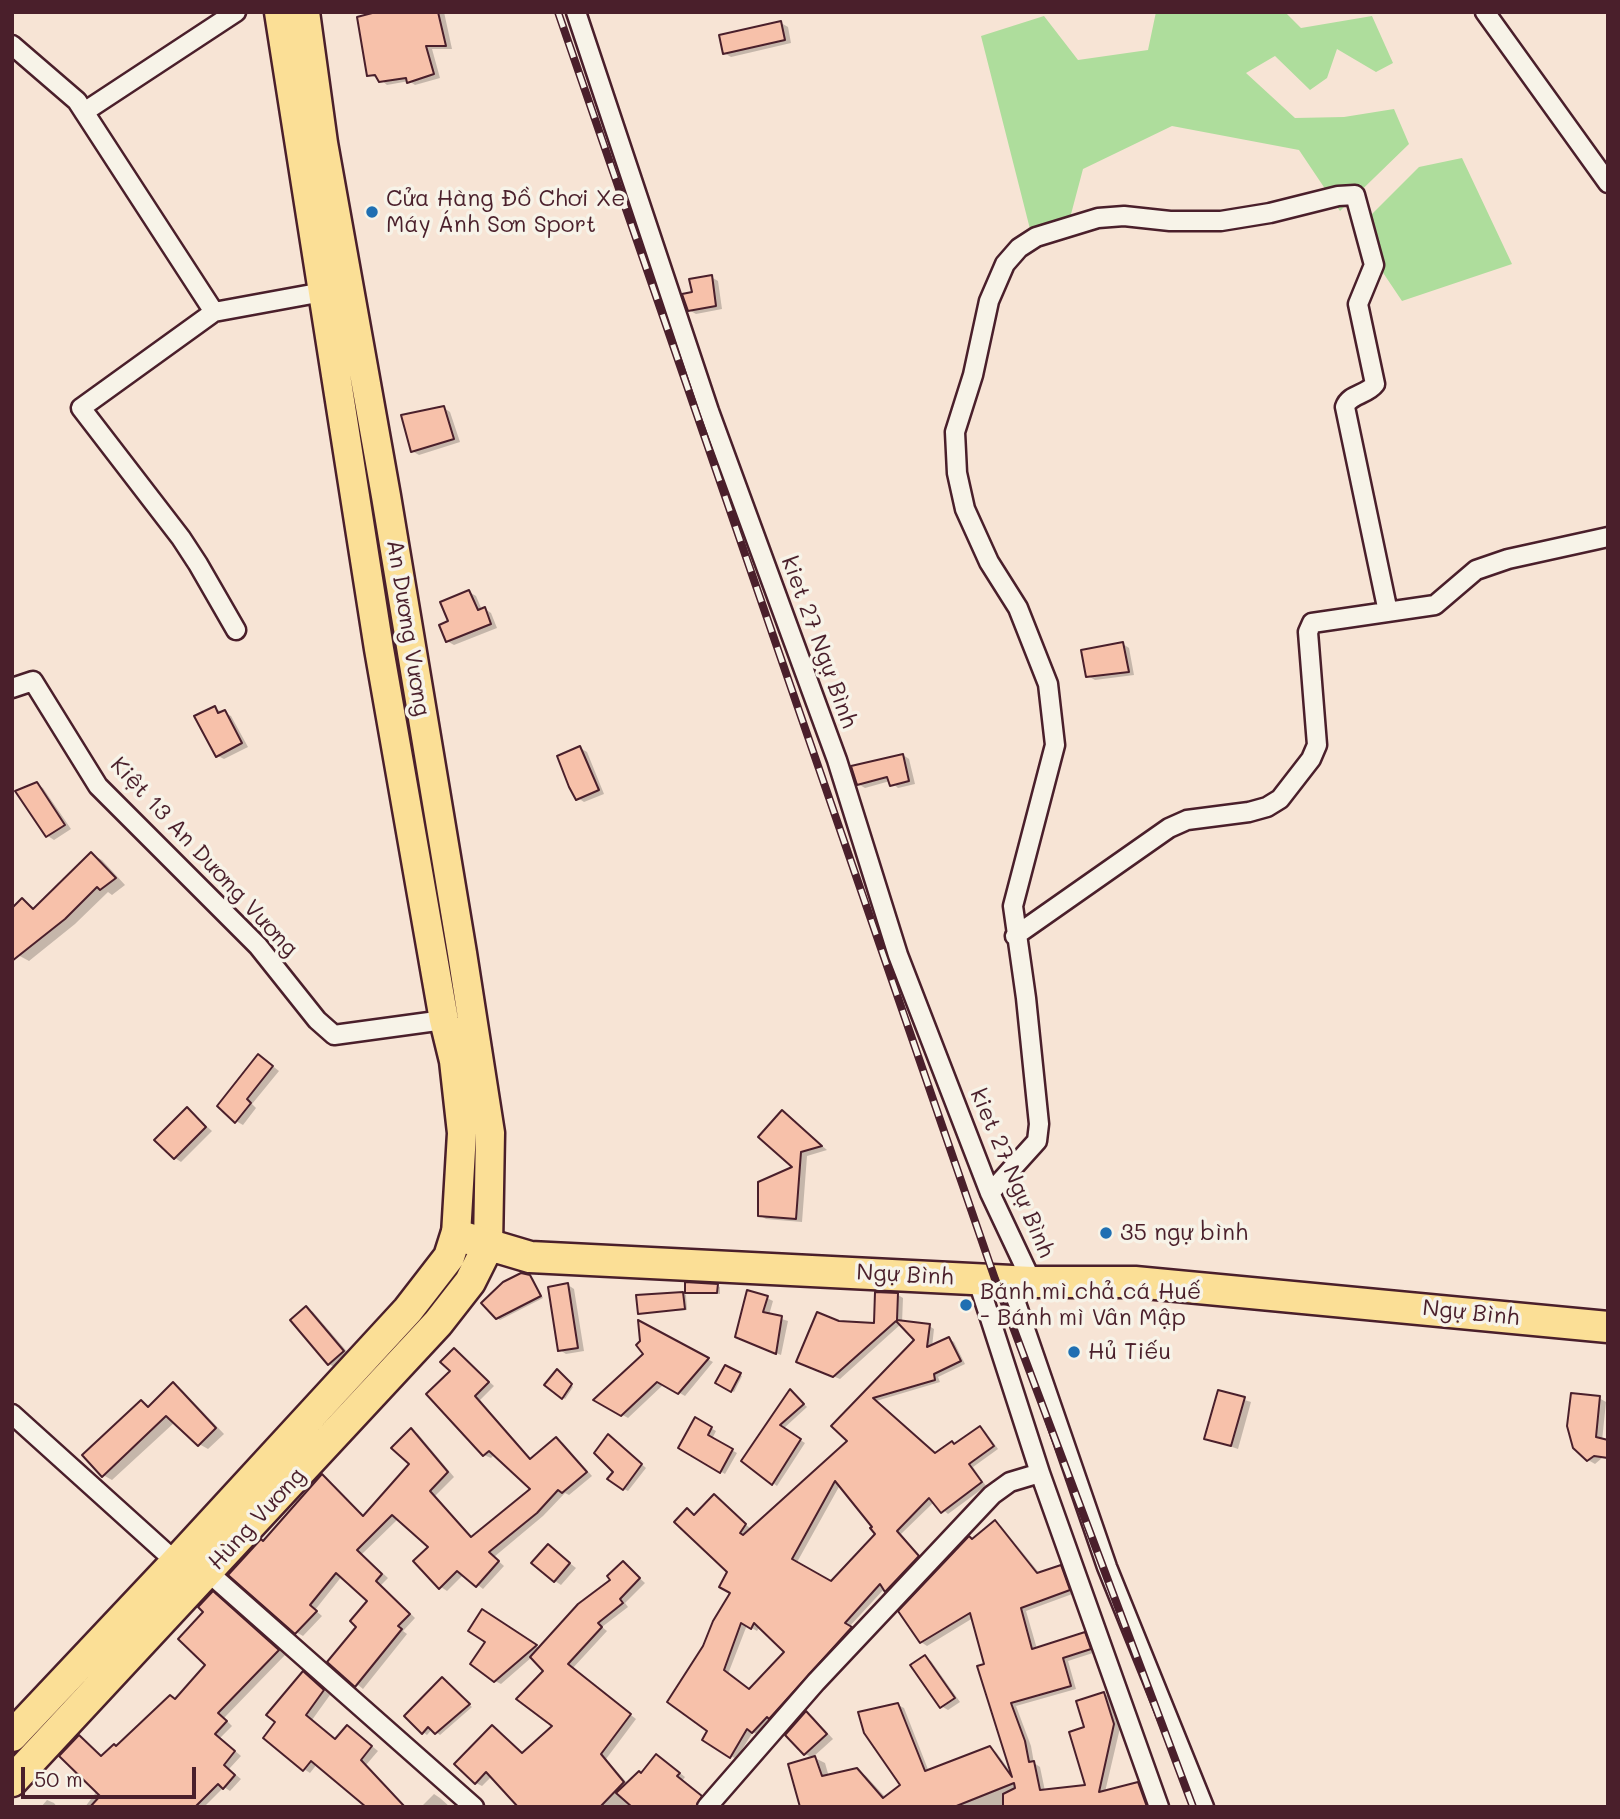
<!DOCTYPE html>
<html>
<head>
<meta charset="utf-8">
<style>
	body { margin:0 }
	#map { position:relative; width:1620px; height:1819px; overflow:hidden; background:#f7e4d5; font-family:Mali,sans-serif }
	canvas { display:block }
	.frame { position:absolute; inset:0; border:14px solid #4a1f2b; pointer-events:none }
	.scale { position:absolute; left:21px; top:1767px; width:175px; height:32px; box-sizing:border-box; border:4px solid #4a1f2b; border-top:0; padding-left:9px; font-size:21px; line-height:24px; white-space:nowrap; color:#4a1f2b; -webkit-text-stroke:5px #f7f3e8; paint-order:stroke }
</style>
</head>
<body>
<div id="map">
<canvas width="1620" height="1819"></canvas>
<div class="frame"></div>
<div class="scale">50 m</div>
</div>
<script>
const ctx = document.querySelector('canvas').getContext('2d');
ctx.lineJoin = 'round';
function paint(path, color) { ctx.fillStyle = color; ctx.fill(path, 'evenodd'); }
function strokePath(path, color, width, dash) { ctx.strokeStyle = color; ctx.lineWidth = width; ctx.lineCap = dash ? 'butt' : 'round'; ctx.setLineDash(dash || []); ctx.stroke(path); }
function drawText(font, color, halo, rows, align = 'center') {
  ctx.font = font + ' Mali,sans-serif'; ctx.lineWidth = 7; ctx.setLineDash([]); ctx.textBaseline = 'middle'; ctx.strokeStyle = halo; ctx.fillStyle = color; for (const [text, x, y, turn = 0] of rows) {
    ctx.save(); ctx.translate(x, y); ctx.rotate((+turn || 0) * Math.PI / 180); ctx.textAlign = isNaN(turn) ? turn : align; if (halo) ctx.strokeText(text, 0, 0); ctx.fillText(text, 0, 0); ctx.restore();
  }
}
paint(new Path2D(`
	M1156 12H1291L1286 13 1301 28 1372 16 1393 63 1376 72 1337 49 1327 78 1310 90 1275 56 1246 73 1295 118 1344 117 1394 109 1409 144 1340 211 1299 150 1172 126 1083 169 1070 218 1030 229 981 36 1044 16 1078 60 1148 50Z
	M1462 158 1512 264 1402 301 1355 231 1419 167Z`), '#aedd9c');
paint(new Path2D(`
	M382 12H444L452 49H432L440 78 415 85 409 81 387 85 379 78 368 75Z
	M781 23 788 27 791 43 731 57 724 53Z
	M711 277 718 281 722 309 696 314 689 310 694 294Z
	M444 408 450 412 460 442 419 455 412 451Z
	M469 592 476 596 482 610 485 609 491 613 497 628 454 645 447 641 450 622Z
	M1123 644 1129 648 1134 675 1095 680 1088 676Z
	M214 708 231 716 248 747 224 759 218 756Z
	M580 748 587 752 604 794 584 802 578 798Z
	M903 755 909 759 915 784 898 788 890 781 865 788 858 784Z
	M36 784 43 788 71 829 54 840 48 836 17 792Z
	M91 854 102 860 125 885 112 895 108 892 75 924 29 961 18 955 22 900 36 909Z
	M265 1060 279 1071 252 1104 256 1108 243 1125 236 1121Z
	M187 1109 212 1131 181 1162 175 1158Z
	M782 1112 827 1150 807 1156 802 1222 766 1219 759 1215 795 1167Z
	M529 1276 533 1278 543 1298 500 1320 497 1318Z
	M568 1285 574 1289 584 1351 566 1354 560 1350Z
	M717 1286 720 1287V1294L687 1292Z
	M683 1293 686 1295 687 1310 640 1313Z
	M898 1295 903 1298 902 1323 929 1326 934 1329 932 1347 949 1339 954 1342 965 1364 938 1377 940 1382 876 1401 936 1455 952 1443 956 1445 980 1428 985 1431 998 1449 973 1467 986 1486 948 1514 934 1502 901 1534 923 1560 892 1593 885 1588 849 1627 856 1632 758 1735 753 1732 736 1759 704 1739 710 1731 705 1646 733 1593 729 1571 692 1513 695 1516 714 1496 752 1530 850 1442 834 1426 916 1340 901 1324 840 1379 803 1364 839 1323 876 1325ZM840 1485 875 1527 878 1534 831 1583 796 1564ZM747 1625 757 1631 760 1626 786 1652 750 1691 728 1674Z
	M767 1298 773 1301 769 1315 788 1321 781 1355 743 1340Z
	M307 1308 313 1312 350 1355 336 1368 329 1364Z
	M640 1323 713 1362 685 1396 664 1384 628 1418 596 1400 645 1354Z
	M454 1350 494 1386 480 1400 532 1460 556 1439 563 1443 592 1476 569 1495 565 1493 543 1516 494 1557 504 1566 483 1589 464 1574 447 1591 441 1587 430 1547 398 1519 362 1554 388 1578 381 1585 415 1618 403 1631 407 1634 363 1689 329 1661 359 1627 369 1601 342 1576 315 1610 322 1616 303 1636 296 1632 264 1542 322 1476 365 1517 411 1464 412 1430 418 1434 454 1477 435 1496 473 1538 532 1489 495 1454 491 1458 484 1455 453 1372Z
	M726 1367 742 1376 734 1392 717 1383Z
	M560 1373 573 1387 565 1399 563 1397Z
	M174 1385 182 1390 224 1434 208 1449 199 1444 175 1422 112 1480 103 1475 141 1402 150 1407Z
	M791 1391 807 1407 783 1429 805 1443 777 1486 744 1461Z
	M1219 1392 1251 1402 1238 1449 1206 1438Z
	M1599 1398 1606 1402 1602 1441 1608 1442V1459L1602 1458 1595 1464 1588 1460Z
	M696 1420 716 1431 712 1439 737 1453 725 1474 680 1447Z
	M613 1439 646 1468 628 1491 624 1489 615 1472Z
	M995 1523 1001 1526 1040 1574 1060 1567 1067 1570 1075 1593 1026 1611 1037 1649 1084 1634 1090 1637 1096 1652 1068 1661 1076 1689 1016 1706 1031 1746 1034 1763 1040 1767 1045 1791 1088 1787 1086 1728 1104 1694 1110 1697 1120 1728 1105 1792 1138 1784 1144 1787 1150 1805 879 1807 907 1789 898 1705 904 1708 929 1772 989 1748 996 1752 1012 1774 973 1618 927 1646 921 1642 973 1540Z
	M548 1546 576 1568 561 1585 555 1581Z
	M623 1563 645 1583 625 1603 628 1607 602 1627 607 1631 572 1669 636 1719 606 1759 628 1784 663 1760 685 1777 682 1781 707 1800 703 1807H527L492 1776 482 1786 476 1783 457 1764 492 1727 524 1754 554 1726 545 1671 532 1657 501 1684 495 1681 482 1611 540 1649 613 1580Z
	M219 1597 285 1655 224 1718 232 1726 220 1738 241 1756 229 1769 241 1779 230 1791 224 1787 204 1807H85L97 1791 79 1737 102 1757 176 1701 207 1665Z
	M925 1657 931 1661 960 1702 948 1710 941 1706Z
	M303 1673 330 1695 312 1720 336 1740 348 1727 378 1751 366 1765 406 1807H362L365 1803 317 1764 310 1773 304 1769 278 1722Z
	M446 1682 472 1707 440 1735 432 1729 427 1735 423 1732Z
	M807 1713 813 1717 833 1739 813 1757 825 1763 829 1777 857 1770 866 1776 887 1799 801 1807 814 1758 805 1754Z
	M434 1794 440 1798 450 1807H421Z
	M47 1800 54 1803 57 1807H41Z`), '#0003');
const building = new Path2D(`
	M376 12H438L446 46H426L434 74 407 83 406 78 379 82 375 75 367 76 357 17Z
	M781 21 785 40 723 54 719 35Z
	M712 275 716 306 688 311 682 294 692 292 689 279Z
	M444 406 454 439 411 452 401 415Z
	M469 590 478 610 485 607 491 624 446 642 439 625 448 621 440 602Z
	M1123 642 1129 672 1086 677 1081 650Z
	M215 706 218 713 225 710 242 743 216 757 194 716Z
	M580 746 599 790 576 800 569 787 557 756Z
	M903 754 909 781 890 786 887 777 857 785 851 766Z
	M37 782 65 825 46 837 15 791Z
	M91 852 116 878 100 890 97 887 65 919 12 961V908L22 898 33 909Z
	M258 1054 273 1066 247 1099 251 1103 235 1123 217 1106Z
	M187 1107 206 1127 174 1159 154 1140Z
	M782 1110 822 1146 801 1152 796 1219 758 1216V1182L792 1167 758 1137Z
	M521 1273 530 1275 541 1296 496 1319 481 1303 503 1282Z
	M685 1282 718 1284 717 1293H685Z
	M568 1283 578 1348 558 1351 548 1287Z
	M747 1290 768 1296 763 1312 782 1316 776 1354 735 1337Z
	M683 1292 685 1309 638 1314 636 1295Z
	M875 1292 898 1293 897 1320 930 1324 927 1347 949 1337 961 1361 934 1374 935 1380 873 1398 935 1453 952 1441 954 1444 980 1426 994 1446 969 1464 982 1482 941 1513 929 1498 897 1531 919 1556 885 1592 880 1584 845 1623 852 1627 769 1719 767 1717 752 1733 747 1729 730 1758 702 1740 707 1731 667 1702 703 1646 713 1621 730 1593 719 1587 727 1572 674 1522 687 1508 694 1515 714 1494 746 1524 740 1533 743 1535 847 1441 831 1426 914 1340 896 1321 833 1377 796 1362 817 1312 839 1321 874 1323ZM835 1481 872 1527 870 1528 875 1534 831 1581 792 1559ZM741 1623 751 1629 754 1623 784 1652 749 1689 724 1670Z
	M306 1306 344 1351 328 1365 290 1320Z
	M638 1320 709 1358 678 1394 657 1382 621 1416 593 1400 643 1354 636 1345 640 1341Z
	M454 1348 489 1382 475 1396 530 1459 556 1437 587 1472 562 1493 558 1490 537 1513 489 1552 499 1561 476 1587 457 1571 439 1589 413 1561 428 1547 392 1515 357 1550 382 1574 376 1581 410 1614 398 1626 402 1629 355 1687 327 1662 356 1627 350 1621 367 1601 336 1573 310 1605 317 1611 295 1634 228 1575 261 1539 263 1541 322 1474 363 1516 409 1464 391 1448 411 1428 448 1472 430 1491 471 1537 530 1489 489 1451 483 1456 426 1394 450 1371 440 1362Z
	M725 1365 741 1373 731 1392 715 1383Z
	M557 1369 572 1384 562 1399 544 1385Z
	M173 1382 216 1428 198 1446 166 1416 102 1477 82 1455 141 1400 148 1407Z
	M790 1389 804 1404 780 1425 801 1439 772 1485 741 1461Z
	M1218 1390 1245 1397 1231 1446 1204 1439Z
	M1571 1393 1600 1396 1596 1437 1608 1440V1458L1594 1456 1587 1461 1573 1448 1567 1426Z
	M695 1417 712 1427 708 1435 733 1449 720 1473 678 1448Z
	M608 1434 642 1464 623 1490 607 1479 613 1472 594 1453Z
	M995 1520 1037 1573 1061 1565 1070 1590 1021 1608 1032 1649 1085 1632 1091 1649 1063 1658 1071 1686 1011 1703 1025 1741 1029 1762 1034 1761 1040 1790 1085 1785 1069 1732 1084 1727 1076 1701 1104 1692 1114 1724 1099 1792 1138 1782 1147 1807H1003V1794L1015 1788 1014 1783 954 1807H800L788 1764 815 1756 822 1776 857 1768 883 1798 900 1785 864 1733 858 1712 898 1703 925 1771 990 1746 1012 1777 977 1666 984 1664 970 1613 920 1643 898 1611 969 1536 972 1539Z
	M548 1544 570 1563 554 1582 531 1563Z
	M623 1561 640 1578 620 1599 623 1603 598 1623 602 1627 568 1664 631 1714 601 1754 624 1782 600 1807H518L486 1772 475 1784 454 1764 492 1725 522 1753 552 1726 516 1699 543 1671 530 1657 578 1604 610 1580 607 1576Z
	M213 1591 279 1650 218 1713 227 1721 215 1734 235 1751 224 1765 235 1775 223 1789 218 1784 195 1807H90L100 1796 59 1756 79 1735 101 1756 114 1744 116 1746 170 1695 175 1699 205 1665 178 1639 203 1612 198 1607Z
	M482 1609 537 1645 494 1682 470 1664 485 1642 468 1631Z
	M925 1655 955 1698 940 1708 910 1665Z
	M303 1671 324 1690 306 1715 335 1739 347 1725 372 1746 361 1760 405 1807H366L311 1761 303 1771 263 1738 275 1722 266 1715Z
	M442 1677 470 1704 435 1734 428 1727 422 1734 404 1716Z
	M806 1711 827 1734 804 1755 785 1735Z
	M656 1754 680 1773 677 1776 702 1796 696 1807H632L616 1793 639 1771 641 1773Z`);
paint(building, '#f7c1aa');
strokePath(building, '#4a1f2b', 2);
const minor = new Path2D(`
	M576 12 709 411 837 760 898 955 990 1193 1032 1282
	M1485 12 1608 183
	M12 45 77 101 214 312
	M84 112 236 12
	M236 630 198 564 181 538 81 408 214 312 323 292
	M12 688 33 681 98 786 258 946 317 1020 334 1035 444 1020
	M1015 936 1169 828 1187 820 1249 812 1267 807 1280 799 1311 759 1317 745 1308 632 1312 623 1435 605 1476 570 1508 559 1608 537
	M990 1193 1037 1141 1039 1124 1026 998 1013 906 1055 745 1048 684 1018 608 989 562 965 509 957 473 955 432 973 375 989 301 1005 264 1019 248 1036 237 1098 218 1124 216 1170 221H1221L1270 213 1338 196 1355 195 1374 265 1358 304 1375 384C1367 395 1349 394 1345 407L1388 612
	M977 1278 1040 1473
	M1008 1280 1107 1567 1204 1807
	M12 1414 176 1562
	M208 1572 474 1807
	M707 1807 816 1682 992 1495 1010 1482 1040 1473 1159 1807`);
const primary = new Path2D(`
	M279 12 379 649 444 1020 454 1061 462 1133 456 1235
	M305 12 323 143 386 496 462 953 490 1133 488 1246`);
const trunk = new Path2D(`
	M12 1736 176 1562 408 1310 449 1257 456 1235 530 1257 1032 1282H1135L1608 1327
	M12 1781 438 1323 470 1282 488 1246`);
strokePath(minor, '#4a1f2b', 23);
strokePath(primary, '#4a1f2b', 33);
strokePath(trunk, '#4a1f2b', 35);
strokePath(minor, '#f7f3e8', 18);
strokePath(primary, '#fbdf96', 28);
strokePath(trunk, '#fbdf96', 30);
const rail = new Path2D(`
	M558 12 995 1279 1193 1807`);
strokePath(rail, '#4a1f2b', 8);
strokePath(rail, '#f7f3e8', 5, [16]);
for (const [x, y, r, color] of [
	[372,212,7,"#1f6fb2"],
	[1106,1233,7,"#1f6fb2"],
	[966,1305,7,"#1f6fb2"],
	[1074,1352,7,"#1f6fb2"]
]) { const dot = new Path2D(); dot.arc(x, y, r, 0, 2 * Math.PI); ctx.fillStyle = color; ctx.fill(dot); strokePath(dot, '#f7f3e8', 2.5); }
drawText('23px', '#4a1f2b', '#f7f3e8', [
	["Cửa Hàng Đồ Chơi Xe",386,199],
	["Máy Ánh Sơn Sport",386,225],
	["35 ngự bình",1120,1233],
	["Bánh mì chả cá Huế",980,1292],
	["- Bánh mì Vân Mập",980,1318],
	["Hủ Tiếu",1088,1352]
], 'left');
drawText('23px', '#4a1f2b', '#f7f3e8', [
	["An Dương Vương",408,628,81],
	["kiet 27 Ngự Bình",819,642,70],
	["Kiệt 13 An Dương Vương",204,857,47],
	["kiet 27 Ngự Bình",1012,1173,67],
	["Ngự Bình",905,1275,3],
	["Ngự Bình",1471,1313,6],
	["Hùng Vương",257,1519,-47]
]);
</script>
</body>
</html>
